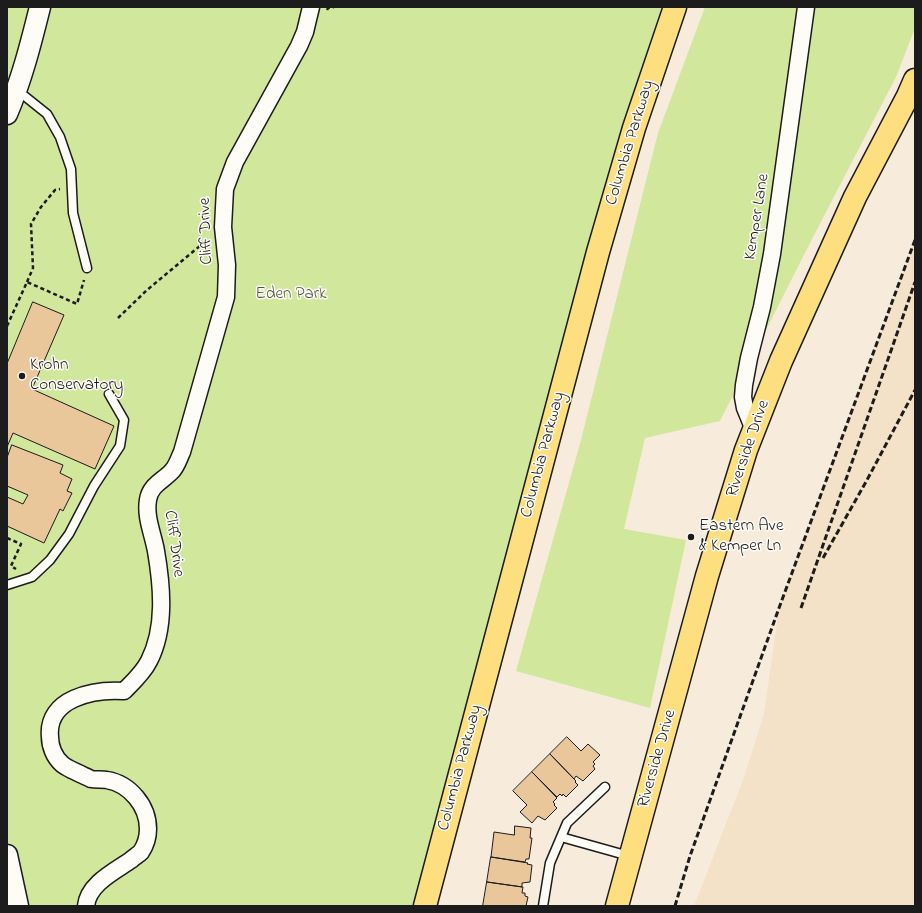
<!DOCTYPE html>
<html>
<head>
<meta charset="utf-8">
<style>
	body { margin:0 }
	#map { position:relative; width:922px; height:913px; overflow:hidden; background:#f7ecdb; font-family:"Indie Flower",sans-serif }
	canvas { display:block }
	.frame { position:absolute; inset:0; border:8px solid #1c1c1c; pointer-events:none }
</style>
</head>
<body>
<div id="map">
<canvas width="922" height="913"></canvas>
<div class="frame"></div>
</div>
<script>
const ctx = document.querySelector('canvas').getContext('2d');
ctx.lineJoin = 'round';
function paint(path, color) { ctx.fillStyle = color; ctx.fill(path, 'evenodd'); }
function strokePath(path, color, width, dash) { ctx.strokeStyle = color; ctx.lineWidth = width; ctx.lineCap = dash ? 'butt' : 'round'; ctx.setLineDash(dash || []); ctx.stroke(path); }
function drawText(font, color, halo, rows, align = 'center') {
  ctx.font = font + ' "Indie Flower",sans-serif'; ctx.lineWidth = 3; ctx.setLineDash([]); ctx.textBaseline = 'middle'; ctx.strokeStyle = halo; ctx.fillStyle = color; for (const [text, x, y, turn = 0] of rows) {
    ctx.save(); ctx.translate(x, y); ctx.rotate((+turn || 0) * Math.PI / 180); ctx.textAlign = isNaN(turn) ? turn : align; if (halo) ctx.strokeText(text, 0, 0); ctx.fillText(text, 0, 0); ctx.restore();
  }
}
paint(new Path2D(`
	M915 240V906H694L743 780 764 714 779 608Z`), '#f3e1c8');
paint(new Path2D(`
	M7 7H675L425 906H7Z
	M705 7H915V28L896 77 811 241 720 421 645 438 624 529 686 540 650 708 516 671 581 440 658 133Z`), '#d1e79c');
const building = new Path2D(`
	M33 302 64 315 32 389 114 426 95 469 13 433 7 447V364Z
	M12 445 63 465 60 473 72 479 67 491 72 493 63 511 60 509 44 543 7 526V497L23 504 28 495 7 486V458Z
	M567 737 581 751 588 744 600 755 593 762 595 764 593 766 595 769 583 781 576 776 574 779 550 754Z
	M550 754 576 781 575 782 578 785 566 797 563 794 562 796 560 794 557 797 532 772Z
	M532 772 557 798 553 802 555 804 554 805 557 808 545 820 538 816 532 823 520 812 527 805 513 791Z
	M515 826 531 828 530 838H532L529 859H526L525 862 491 857 494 832 514 835Z
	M491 857 528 863 527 864 532 865 530 882 522 883V887L487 882Z
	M487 882 523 887 522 893H525V896L528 897 526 906H483Z`);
paint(building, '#eac69b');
strokePath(building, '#1c1c1c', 1);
const service = new Path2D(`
	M17 90 47 114 60 137 71 169 73 213 87 268
	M7 585 32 577 50 560 69 534 94 486 120 446 124 420 109 394
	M561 837 629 856
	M543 906 550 863 567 823 605 787`);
const minor = new Path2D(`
	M754 430 745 408 743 397 744 385 749 358 762 307 772 254 806 7
	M86 906C88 884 115 871 131 860 134 857 138 855 141 852 145 846 148 837 148 829 148 806 130 784 107 780 102 779 96 780 91 779 85 776 66 768 62 764 54 757 50 746 50 737 46 698 94 689 124 691 133 682 143 673 149 661 166 628 162 586 156 551 153 534 145 517 148 500 150 485 163 481 172 471 177 466 179 458 182 452L226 297 227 265 223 227 225 189 235 162 299 46 305 32 311 7`);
const tertiary = new Path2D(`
	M7 114C22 79 31 43 40 7
	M7 855 18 906`);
const primary = new Path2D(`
	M617 906 707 576 746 450 781 361 855 197 908 96 915 80`);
const trunk = new Path2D(`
	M425 906 598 252 634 128 675 7`);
strokePath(service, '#1c1c1c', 11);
strokePath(minor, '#1c1c1c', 19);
strokePath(tertiary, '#1c1c1c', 23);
strokePath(primary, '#1c1c1c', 25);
strokePath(trunk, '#1c1c1c', 25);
strokePath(new Path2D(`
	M327 10 328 8 334 7
	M27 282 33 268 31 224 41 207 55 190 60 189
	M118 318 147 290 207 240
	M7 326 27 282 77 304 84 280
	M7 538 21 544 11 566 16 569`), '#1c1c1c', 2.5, [4, 3]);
strokePath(service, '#fdfcf7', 8);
strokePath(minor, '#fdfcf7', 16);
strokePath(tertiary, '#fdfcf7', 20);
strokePath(primary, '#fddf80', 22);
strokePath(trunk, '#fddf80', 22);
strokePath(new Path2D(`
	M823 558 867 480 915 390
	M801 608 915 282
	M675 906 690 856 779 608 915 240`), '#1c1c1c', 3, [6, 3]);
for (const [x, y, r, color] of [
	[22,376,4,"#1c1c1c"],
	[691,537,4,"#1c1c1c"]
]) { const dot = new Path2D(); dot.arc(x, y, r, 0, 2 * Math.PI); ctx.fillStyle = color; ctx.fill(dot); strokePath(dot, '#fdfcf7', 1.5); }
drawText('17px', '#1c1c1c', '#fdfcf7', [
	["Columbia Parkway",631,143,-73],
	["Kemper Lane",758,217,-81],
	["Cliff Drive",207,231,-92],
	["Riverside Drive",749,449,-71],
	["Columbia Parkway",544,455,-75],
	["Cliff Drive",173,544,82],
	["Riverside Drive",658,759,-74],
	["Columbia Parkway",461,768,-75]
]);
drawText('17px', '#525942', '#fdfcf7', [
	["Eden Park",291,295]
]);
drawText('17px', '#1c1c1c', '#fdfcf7', [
	["Krohn",30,366],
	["Conservatory",30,386],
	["Eastern Ave",699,527],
	["& Kemper Ln",699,547]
], 'left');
</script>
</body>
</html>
